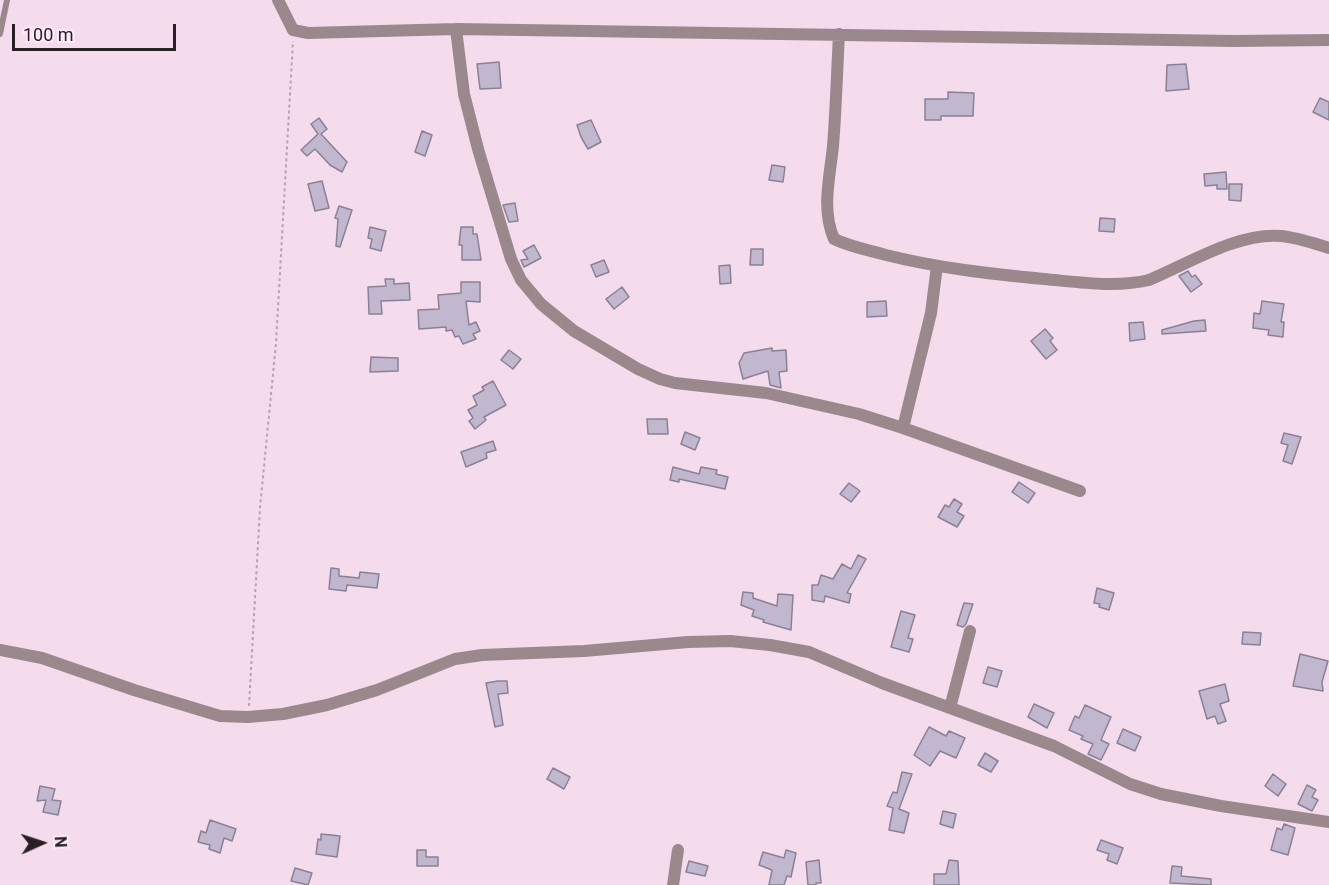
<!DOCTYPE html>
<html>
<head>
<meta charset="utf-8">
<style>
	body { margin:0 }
	#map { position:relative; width:1329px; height:885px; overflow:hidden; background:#f4dced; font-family:Roboto,sans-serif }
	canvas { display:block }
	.north { position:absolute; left:12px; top:813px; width:60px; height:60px; -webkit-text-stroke:4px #feeaf8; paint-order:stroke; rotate:87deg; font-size:16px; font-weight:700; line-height:24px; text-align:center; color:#292026 }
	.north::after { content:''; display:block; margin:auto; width:21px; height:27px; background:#292026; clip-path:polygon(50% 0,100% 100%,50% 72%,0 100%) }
	.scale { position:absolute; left:12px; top:24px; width:164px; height:27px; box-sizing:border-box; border:3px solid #292026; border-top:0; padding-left:8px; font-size:18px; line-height:21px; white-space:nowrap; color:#292026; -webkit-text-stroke:4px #feeaf8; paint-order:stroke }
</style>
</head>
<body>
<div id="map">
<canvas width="1329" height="885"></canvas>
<div class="north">N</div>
<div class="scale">100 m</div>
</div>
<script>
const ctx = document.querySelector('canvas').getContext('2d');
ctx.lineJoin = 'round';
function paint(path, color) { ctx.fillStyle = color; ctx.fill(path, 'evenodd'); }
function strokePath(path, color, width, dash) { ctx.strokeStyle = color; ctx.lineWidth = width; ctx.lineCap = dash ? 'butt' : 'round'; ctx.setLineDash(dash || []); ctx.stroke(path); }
const building = new Path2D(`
	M499 62 501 88 480 89 477 64Z
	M1186 64 1189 89 1166 91 1167 65Z
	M948 92 974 93 973 116H941V120H925V99H948Z
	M1320 98 1329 102V120L1313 112Z
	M319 118 327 129 321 134 347 162 342 172 330 165 315 149 307 156 301 150 318 134 311 124Z
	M591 120 601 142 588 149 581 137 577 125Z
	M422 131 432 135 425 156 415 152Z
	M772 165 785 167 783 182 769 180Z
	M1226 172 1227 189H1217V185L1205 186 1204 174Z
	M322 181 329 208 315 211 308 184Z
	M1229 184H1242L1241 201 1229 200Z
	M515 203 518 221 509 222 503 205Z
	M339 206 352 210 340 247 336 246 338 219 335 218Z
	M1100 218 1115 219 1114 232 1099 231Z
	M370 227 386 231 381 251 370 248 372 239 368 238Z
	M461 227H473V234H477L481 260H462V245H459Z
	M534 245 541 258 524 267 521 260 528 259 523 251Z
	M751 249H763V265H750Z
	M604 260 609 272 596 277 591 265Z
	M730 265 731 283 720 284 719 266Z
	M1188 271 1192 277 1195 275 1202 284 1191 292 1179 276Z
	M385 279H394V284L409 283 410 300 381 301 382 314H369L368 287 386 286Z
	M461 282H480V302L466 301 469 325 476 322 480 331 473 334 476 339 463 344 459 336 455 337 452 330 446 331V327L419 329 418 310 439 309 438 295 461 293Z
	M622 287 629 297 614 309 606 299Z
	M886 301 887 316 867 317V302Z
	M1262 301 1284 304 1281 322H1284L1283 337 1268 335 1269 330 1253 328 1254 313 1260 314Z
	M1205 320 1206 331 1162 334V330L1194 321Z
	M1143 322 1145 339 1130 341 1129 323Z
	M1045 329 1053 338 1050 341 1057 350 1046 359 1031 341Z
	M772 348V351L786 350 787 371 779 372 781 388 770 385 768 371 743 379 739 363 744 353Z
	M509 350 521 359 513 369 501 360Z
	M371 357 398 358V371L370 372Z
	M493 381 506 405 484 417 486 420 475 429 469 421 473 418 468 410 477 405 473 396 484 390 482 387Z
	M647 419H667L668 434H648Z
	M685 432 700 438 695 450 681 444Z
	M1284 433 1301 437 1292 464 1283 461 1288 445 1281 443Z
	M493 441 496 450 486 453 487 458 466 467 461 452Z
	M673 467 699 474 701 467 717 470 716 474 728 477 725 489 679 479V482L670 480Z
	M1019 482 1035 493 1028 503 1012 492Z
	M849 483 860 491 851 502 840 494Z
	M954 499 962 504 957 512 964 516 957 527 938 517 945 505 949 507Z
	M858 555 866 559 847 593 851 594 849 603 825 596 824 602 812 600V585H818L821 575 833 579 842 564 851 569Z
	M331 568 339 569V576L359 578 360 572 379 574 377 588 347 585 346 591 329 589Z
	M1097 588 1114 593 1109 610 1099 607 1100 604 1094 603Z
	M743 592 753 593V598L777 606 778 594 793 595 791 630 763 622 764 620 752 616 754 610 741 605Z
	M964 603 973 604 966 624 963 627 957 625Z
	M901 611 915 615 908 638 913 639 909 652 891 647Z
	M1243 632 1261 633 1260 645 1242 644Z
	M1300 654 1328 661 1322 682 1323 691 1293 686Z
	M988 667 1002 671 997 687 983 683Z
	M498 681H507L508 693 498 694 503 725 495 727 486 683Z
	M1225 684 1229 701 1220 704 1226 721 1218 724 1215 716 1207 719 1199 691Z
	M1034 704 1054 713 1047 728 1028 717Z
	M1085 705 1111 717 1101 740 1109 744 1101 760 1088 754 1093 744 1081 739 1083 736 1069 730 1075 716 1079 718Z
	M929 727 946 736 949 731 965 738 956 758 940 751 930 766 914 755Z
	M1123 729 1141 737 1135 751 1117 743Z
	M985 753 998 761 991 772 978 765Z
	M553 768 570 777 564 789 547 779Z
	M902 772 912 774 899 809 909 813 904 833 889 830 893 808 887 806 893 792 897 793Z
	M1273 774 1286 784 1278 796 1265 786Z
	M1307 785 1316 790 1312 797 1318 800 1312 811 1298 804Z
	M40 786 55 789 52 800 61 801 58 815 43 812 46 800 37 801Z
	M943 811 956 814 953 828 940 824Z
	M210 820 236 829 232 841 224 838 220 853 209 849 210 845 198 842 201 831 206 833Z
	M1284 824 1295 828 1288 855 1271 850 1277 828 1282 830Z
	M321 834 340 836 337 857 316 854 318 839 321 840Z
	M1101 840 1123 848 1117 864 1107 860 1109 854 1097 850Z
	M417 850H426V857H438V866H417Z
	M786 850 796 853 791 877 787 876 784 885H769L772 870 759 865 763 852 784 858Z
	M819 860 821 883H816V885H808L806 862Z
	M949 860 958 861 959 885H934V874H946Z
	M689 861 708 866 705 876 686 872Z
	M1172 866 1182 867 1181 876 1211 879V885L1170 883Z
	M295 868 312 873 308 885 291 881Z`);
paint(building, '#c1b7ce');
strokePath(building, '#8b8197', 1.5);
strokePath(new Path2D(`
	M249 706 260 508 276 343 293 41`), '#b6a3b0', 2, [3, 3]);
strokePath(new Path2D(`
	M0 34 7 0`), '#9b888c', 6);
strokePath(new Path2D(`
	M278 0 293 30 308 33 456 29 1234 41 1329 40
	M456 29 464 94 478 149 511 259 521 280 541 304 574 331 638 369 660 379 675 383 766 393 859 414 903 428 1080 491
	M839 34C837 71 836 109 833 146 830 177 821 209 834 239 851 247 868 250 886 255 938 268 991 274 1044 279 1078 282 1116 288 1149 280 1188 264 1236 233 1280 236 1296 237 1313 243 1329 248
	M903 428 931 313 937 266
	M0 650 42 658 134 690 220 716 248 717 283 714 327 705 377 690 455 659 482 655 584 651 688 642 730 641 770 645 809 652 882 683 1054 746 1130 784 1161 794 1221 806 1329 822
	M950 708 970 631
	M673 885 678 850`), '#9b888c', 12);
</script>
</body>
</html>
